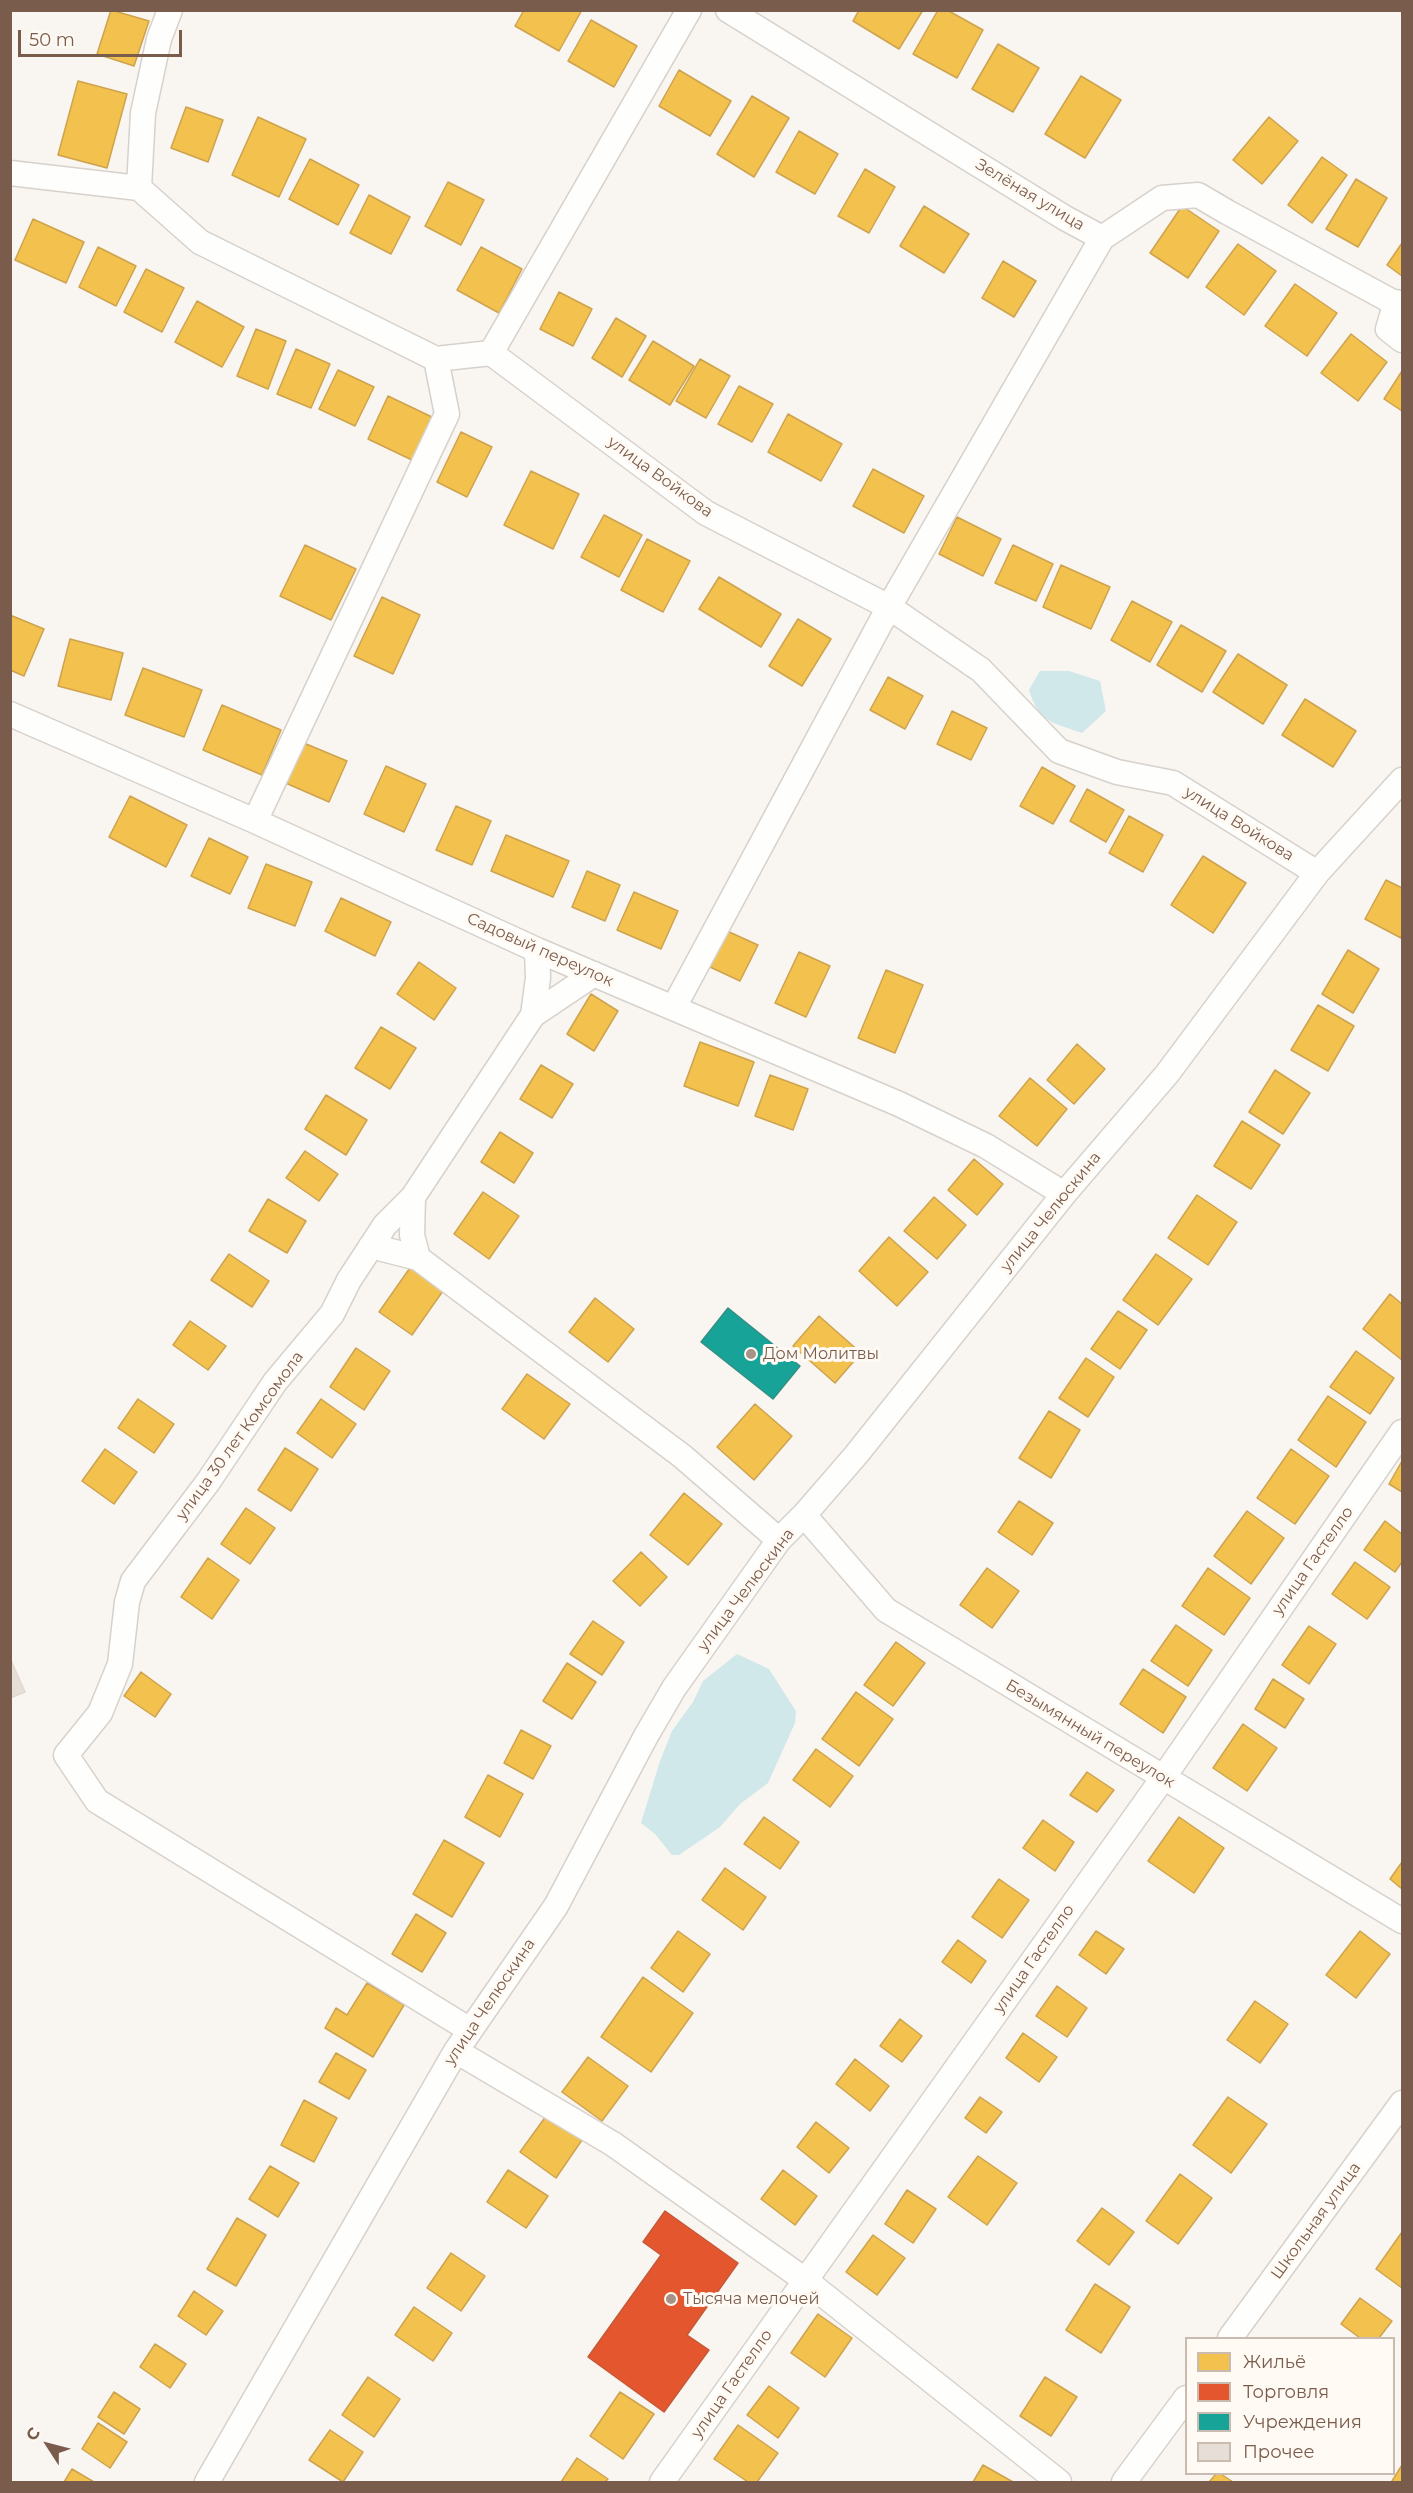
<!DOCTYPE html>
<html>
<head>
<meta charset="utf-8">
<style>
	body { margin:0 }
	#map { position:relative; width:1413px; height:2493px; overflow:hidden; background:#f9f5f0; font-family:Montserrat,sans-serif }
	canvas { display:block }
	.frame { position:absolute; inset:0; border:12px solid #7a5c4d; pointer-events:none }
	.legend { position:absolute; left:1185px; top:2337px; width:210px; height:138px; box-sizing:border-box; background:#fffaf3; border:2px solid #cabbb1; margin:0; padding:8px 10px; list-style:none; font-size:18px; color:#7a5c4d }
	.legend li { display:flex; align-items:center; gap:12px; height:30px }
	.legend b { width:30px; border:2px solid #cabbb1 }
	.north { position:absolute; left:18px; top:2415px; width:60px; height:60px; -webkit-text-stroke:4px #fffaf3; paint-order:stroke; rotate:306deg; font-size:16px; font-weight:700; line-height:24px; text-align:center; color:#7a5c4d }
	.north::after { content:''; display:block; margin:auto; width:21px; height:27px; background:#7a5c4d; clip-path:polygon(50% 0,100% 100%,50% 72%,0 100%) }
	.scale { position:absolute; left:18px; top:30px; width:164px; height:27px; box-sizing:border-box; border:3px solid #7a5c4d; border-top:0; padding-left:8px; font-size:18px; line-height:21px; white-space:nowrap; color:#7a5c4d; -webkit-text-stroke:4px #fffaf3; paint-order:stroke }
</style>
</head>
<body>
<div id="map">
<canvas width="1413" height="2493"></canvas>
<div class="frame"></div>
<ul class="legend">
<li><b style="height:16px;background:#f2c14e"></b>Жильё</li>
<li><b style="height:16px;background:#e4572e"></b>Торговля</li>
<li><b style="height:16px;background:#17a398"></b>Учреждения</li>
<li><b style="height:16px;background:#e6ded7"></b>Прочее</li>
</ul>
<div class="north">С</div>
<div class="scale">50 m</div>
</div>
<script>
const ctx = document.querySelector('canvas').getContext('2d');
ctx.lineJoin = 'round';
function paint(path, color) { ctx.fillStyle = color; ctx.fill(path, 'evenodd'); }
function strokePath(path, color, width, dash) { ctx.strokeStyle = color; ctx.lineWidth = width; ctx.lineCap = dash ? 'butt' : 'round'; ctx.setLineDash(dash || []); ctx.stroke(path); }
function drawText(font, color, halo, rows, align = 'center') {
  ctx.font = font + ' Montserrat,sans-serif'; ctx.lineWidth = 6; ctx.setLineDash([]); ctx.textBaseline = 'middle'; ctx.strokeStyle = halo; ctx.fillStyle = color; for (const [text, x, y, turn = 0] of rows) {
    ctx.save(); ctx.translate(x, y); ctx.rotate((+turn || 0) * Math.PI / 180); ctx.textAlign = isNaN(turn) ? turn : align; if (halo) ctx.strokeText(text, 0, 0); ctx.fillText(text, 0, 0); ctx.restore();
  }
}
paint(new Path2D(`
	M1040 671H1069L1100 681 1106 711 1082 733C1053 723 1039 722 1029 690Z
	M737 1654 769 1669 796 1711 795 1723 768 1783 740 1804 720 1827 679 1855H672L655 1834 641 1823 660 1761 672 1731 693 1702 703 1681Z`), '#d0e8ea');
const homes = new Path2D(`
	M111 10 149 21 134 66 97 54Z
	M524 10H582L559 51 515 26Z
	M859 10H923L899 49 853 21Z
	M938 10H947L983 30 957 78 913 54Z
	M591 20 637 46 614 87 568 61Z
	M998 44 1039 68 1013 112 972 89Z
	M679 70 731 101 710 136 659 106Z
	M1081 76 1121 100 1085 158 1045 134Z
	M78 81 127 94 107 168 58 155Z
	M752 96 789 118 754 177 717 154Z
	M186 107 223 120 208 162 171 148Z
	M258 117 306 139 279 197 232 175Z
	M1269 117 1298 141 1262 184 1233 160Z
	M799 131 838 154 815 194 776 172Z
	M1322 157 1347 175 1312 223 1288 205Z
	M310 159 359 185 338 225 289 199Z
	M865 169 895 187 869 233 838 216Z
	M1356 179 1387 198 1358 247 1326 229Z
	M448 182 484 200 461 245 425 226Z
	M369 195 410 217 391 254 350 233Z
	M924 206 969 234 944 273 900 246Z
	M1182 206 1219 231 1188 278 1150 253Z
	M33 219 84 242 66 283 15 260Z
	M1402 243V276L1387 265Z
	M1238 244 1276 271 1244 315 1206 287Z
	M98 247 136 266 116 306 79 287Z
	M481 247 522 269 499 313 457 290Z
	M1003 261 1036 281 1014 317 982 298Z
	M146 269 184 288 162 332 124 312Z
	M1295 284 1337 313 1307 356 1265 326Z
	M559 292 592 309 573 346 540 329Z
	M197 301 244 327 222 367 175 342Z
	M616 318 646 336 622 377 592 358Z
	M256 329 286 341 268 389 237 376Z
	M1351 334 1387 362 1358 401 1321 373Z
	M653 341 694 366 670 405 629 380Z
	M296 349 330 364 311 408 277 394Z
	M700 359 730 376 706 418 676 401Z
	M338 370 374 387 355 426 319 409Z
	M1402 371V411L1384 399Z
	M739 386 773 404 752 442 718 424Z
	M388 396 434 418 414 461 368 439Z
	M788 414 842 444 821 481 768 452Z
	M461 432 492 447 467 497 437 482Z
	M873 469 924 496 904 533 853 506Z
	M531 471 579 494 553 549 504 525Z
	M604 515 642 535 619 577 581 557Z
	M957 517 1001 539 983 576 939 554Z
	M647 539 690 561 663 612 621 590Z
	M305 545 356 569 331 620 280 596Z
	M1013 545 1053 564 1036 601 995 583Z
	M1061 565 1110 587 1091 629 1043 607Z
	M719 577 781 614 761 647 699 609Z
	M382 597 420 615 393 674 354 656Z
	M1132 601 1172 622 1150 662 1111 640Z
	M10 615 44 629 24 676 10 670Z
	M798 619 831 639 802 686 769 666Z
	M1181 625 1226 651 1202 692 1157 665Z
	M70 639 123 653 111 700 58 686Z
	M1238 654 1287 685 1263 724 1213 692Z
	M143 668 202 690 184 737 125 715Z
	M888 677 923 696 905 729 870 710Z
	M1305 699 1356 731 1333 767 1282 735Z
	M222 705 281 730 262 775 203 750Z
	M952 711 987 728 971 760 937 744Z
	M299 741 347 761 329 802 281 781Z
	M386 766 426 784 404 832 364 814Z
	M1042 767 1075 786 1053 824 1020 806Z
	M1087 789 1124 810 1106 842 1070 821Z
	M130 796 187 825 166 867 109 837Z
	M456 806 491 821 472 865 436 850Z
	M1129 816 1163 835 1143 872 1109 853Z
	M506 835 569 861 553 897 491 871Z
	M209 838 248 857 230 894 191 876Z
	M1203 856 1246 883 1213 933 1171 905Z
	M266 864 312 882 295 926 248 908Z
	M587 871 620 885 605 921 572 907Z
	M1386 880 1402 888V934L1401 938 1365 919Z
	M634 892 678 911 661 949 617 930Z
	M341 898 391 922 375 956 325 931Z
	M727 931 758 945 740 981 710 967Z
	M1348 950 1379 969 1353 1013 1322 994Z
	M799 952 830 966 806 1017 775 1003Z
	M419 962 456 988 434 1020 397 994Z
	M886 970 923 985 895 1053 858 1038Z
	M591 994 618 1011 594 1051 567 1034Z
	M1318 1005 1354 1026 1328 1071 1291 1050Z
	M381 1027 416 1048 390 1089 355 1068Z
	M700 1042 754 1062 738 1106 684 1086Z
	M1077 1044 1105 1069 1074 1104 1047 1080Z
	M541 1065 573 1084 552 1118 520 1099Z
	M1275 1070 1310 1093 1283 1134 1249 1112Z
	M770 1075 808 1089 793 1130 755 1116Z
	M1030 1078 1067 1109 1037 1146 999 1116Z
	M326 1095 367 1120 346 1155 305 1129Z
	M1242 1121 1280 1145 1251 1189 1214 1166Z
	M500 1132 533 1153 514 1183 481 1162Z
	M305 1151 338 1174 319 1201 286 1178Z
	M974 1159 1003 1184 977 1215 948 1190Z
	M483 1192 519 1216 489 1259 454 1234Z
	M1197 1195 1237 1222 1208 1265 1168 1238Z
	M934 1197 966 1225 937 1259 904 1231Z
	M268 1199 306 1221 287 1253 249 1231Z
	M889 1237 928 1272 897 1306 859 1271Z
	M229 1254 269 1281 252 1307 211 1280Z
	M1156 1254 1192 1279 1158 1325 1123 1300Z
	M412 1265 445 1288 412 1335 379 1312Z
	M1390 1294 1402 1304V1360L1363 1329Z
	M595 1298 634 1329 608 1362 569 1332Z
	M1118 1311 1147 1330 1120 1369 1091 1349Z
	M819 1316 861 1353 835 1383 793 1346Z
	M190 1321 226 1346 208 1370 173 1345Z
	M356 1348 390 1371 364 1410 330 1387Z
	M1356 1351 1394 1378 1370 1414 1330 1387Z
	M1086 1358 1114 1377 1088 1417 1059 1398Z
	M527 1374 570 1404 544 1439 502 1409Z
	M1328 1396 1366 1422 1336 1467 1298 1440Z
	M138 1399 174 1424 154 1453 118 1428Z
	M321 1399 356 1424 332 1458 297 1433Z
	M755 1404 792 1436 754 1480 717 1447Z
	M1049 1411 1080 1430 1051 1478 1019 1458Z
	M285 1448 318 1469 291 1511 258 1490Z
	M105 1449 137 1472 114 1504 82 1481Z
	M1291 1449 1329 1476 1295 1524 1257 1498Z
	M1402 1461V1492L1389 1484Z
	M684 1493 722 1524 688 1565 650 1535Z
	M1019 1501 1053 1523 1032 1555 998 1532Z
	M246 1508 275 1528 250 1564 221 1544Z
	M1247 1511 1284 1538 1251 1584 1214 1556Z
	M1385 1521 1402 1534V1562L1395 1572 1364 1550Z
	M641 1552 667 1577 640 1606 613 1581Z
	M208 1558 239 1580 212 1619 181 1597Z
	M1355 1562 1390 1587 1367 1619 1332 1594Z
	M987 1568 1019 1591 992 1628 960 1605Z
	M1208 1568 1250 1598 1224 1635 1182 1606Z
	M593 1621 624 1642 602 1675 570 1654Z
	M1176 1625 1212 1650 1188 1686 1151 1661Z
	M1309 1626 1336 1644 1309 1684 1282 1665Z
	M896 1642 925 1663 893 1706 864 1685Z
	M567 1663 596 1682 572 1719 543 1701Z
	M1143 1669 1186 1697 1163 1733 1120 1704Z
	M141 1672 171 1694 155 1717 124 1696Z
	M1273 1679 1304 1699 1285 1728 1255 1709Z
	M856 1692 893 1719 859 1766 822 1739Z
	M1243 1724 1277 1748 1247 1791 1213 1768Z
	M521 1730 551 1746 533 1779 504 1763Z
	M816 1749 853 1776 830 1807 793 1780Z
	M1087 1772 1114 1790 1097 1812 1070 1795Z
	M488 1775 523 1794 500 1837 465 1817Z
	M764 1817 799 1842 780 1869 744 1844Z
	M1179 1817 1224 1848 1194 1893 1148 1861Z
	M1043 1820 1074 1842 1055 1871 1023 1848Z
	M444 1840 484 1863 452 1917 413 1894Z
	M1402 1862V1889L1390 1879Z
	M725 1868 766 1897 743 1930 702 1900Z
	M999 1879 1029 1900 1002 1938 972 1917Z
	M416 1914 446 1933 422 1972 392 1954Z
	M678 1931 710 1954 683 1992 651 1968Z
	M1096 1931 1124 1949 1106 1974 1079 1955Z
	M1360 1931 1390 1954 1356 1998 1326 1975Z
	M958 1940 986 1961 971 1983 942 1962Z
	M643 1977 693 2013 651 2072 601 2037Z
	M367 1983 404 2005 373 2057 325 2028 336 2008 347 2015Z
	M1057 1986 1087 2008 1067 2037 1036 2016Z
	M1255 2001 1288 2024 1260 2063 1227 2040Z
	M900 2019 922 2036 902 2062 880 2046Z
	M1023 2033 1057 2057 1039 2082 1006 2058Z
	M336 2053 366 2070 349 2099 319 2082Z
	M588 2057 628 2086 602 2121 562 2092Z
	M855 2059 889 2086 870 2111 836 2084Z
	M980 2097 1002 2112 986 2133 965 2118Z
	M1228 2097 1267 2124 1231 2173 1193 2145Z
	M304 2100 337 2118 314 2162 281 2145Z
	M549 2112 584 2137 556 2178 520 2152Z
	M816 2122 849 2148 829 2173 797 2147Z
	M978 2156 1017 2183 987 2225 948 2197Z
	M270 2166 299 2183 278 2217 249 2199Z
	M508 2170 548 2196 526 2228 487 2202Z
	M783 2170 817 2196 795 2225 761 2199Z
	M1180 2174 1212 2198 1178 2244 1146 2221Z
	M907 2190 936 2209 913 2243 885 2224Z
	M1102 2208 1134 2232 1109 2265 1077 2241Z
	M237 2218 266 2235 236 2286 207 2269Z
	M1402 2232V2288L1376 2269Z
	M873 2235 905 2258 877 2295 846 2272Z
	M451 2253 485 2276 461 2311 427 2288Z
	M1095 2284 1130 2307 1101 2353 1066 2330Z
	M194 2291 223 2311 206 2335 178 2316Z
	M1360 2298 1392 2321 1379 2338H1360L1341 2324Z
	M414 2307 452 2333 433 2361 395 2335Z
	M818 2314 852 2338 825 2377 791 2353Z
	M155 2344 186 2364 170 2388 140 2367Z
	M368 2377 400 2399 374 2437 342 2415Z
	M1045 2377 1077 2397 1051 2436 1020 2416Z
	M769 2386 799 2408 778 2438 747 2415Z
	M114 2392 140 2409 124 2434 98 2417Z
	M620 2392 654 2414 623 2459 590 2436Z
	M98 2423 127 2442 110 2468 82 2449Z
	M738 2425 778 2453 757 2482H748L714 2459Z
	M330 2430 363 2452 343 2482 309 2460Z
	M577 2458 608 2479 605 2482H561Z
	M983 2465 1013 2482H973Z
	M1402 2465V2482H1393L1392 2481Z
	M72 2469 94 2482H64Z
	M1216 2474H1221L1233 2482H1209Z`);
paint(homes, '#f2c14e');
strokePath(homes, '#cea34e', 1.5);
const shops = new Path2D(`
	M665 2211 738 2263 687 2335 709 2350 664 2412 588 2357 661 2255 643 2242Z`);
paint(shops, '#e4572e');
strokePath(shops, '#c45837', 1.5);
const public = new Path2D(`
	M728 1308 800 1366 773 1399 701 1342Z`);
paint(public, '#17a398');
strokePath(public, '#358e82', 1.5);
const building = new Path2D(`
	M10 1658 25 1692 10 1698Z`);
paint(building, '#e6ded7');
strokePath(building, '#e2d8d2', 1.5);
const minor = new Path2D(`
	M728 10 1065 218 1102 238 1162 198 1198 195 1227 212 1402 307
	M10 173 139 188 200 242 436 359 491 353 706 513 889 607 981 670 1059 751 1117 772 1173 783 1317 873
	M139 188 143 113 159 39 170 10
	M1396 302 1388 329 1402 340
	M491 353 689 10
	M10 714 255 821 537 950 899 1104 986 1146 1064 1194
	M255 821 447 414 436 359
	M674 1007 889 607 1102 238
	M533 1015 594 974
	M413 1197 412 1235 418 1258 682 1456 779 1540
	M371 1246 418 1258
	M804 1515 886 1610 1402 1921
	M470 2030 97 1801 66 1755 100 1713 120 1664 127 1602 133 1581 208 1482 275 1382 332 1314 349 1280 385 1225 413 1197 533 1015 538 978 537 950
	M456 2051 613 2144 805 2280 1059 2482
	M1230 2338 1402 2103
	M207 2482 456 2051 556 1906 646 1736 674 1688 779 1540 804 1515 856 1455 1064 1194 1167 1074 1317 873 1402 780
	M662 2482 1163 1778 1402 1432
	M1124 2482 1186 2398`);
strokePath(minor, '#d7d1cb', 27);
strokePath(minor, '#fefefd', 24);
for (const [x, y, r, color] of [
	[751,1354,6,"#a69286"],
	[671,2299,6,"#a69286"]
]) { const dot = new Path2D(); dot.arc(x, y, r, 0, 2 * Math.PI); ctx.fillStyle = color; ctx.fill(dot); strokePath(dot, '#fffaf3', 2); }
drawText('16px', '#7a5c4d', '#fffaf3', [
	["Зелёная улица",1030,195,31],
	["улица Войкова",660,477,36],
	["улица Войкова",1239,824,32],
	["Садовый переулок",540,950,24],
	["улица Челюскина",1051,1212,-51],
	["улица 30 лет Комсомола",240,1436,-54],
	["улица Гастелло",1313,1561,-55],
	["улица Челюскина",746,1590,-53],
	["Безымянный переулок",1090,1734,31],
	["улица Гастелло",1034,1959,-55],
	["улица Челюскина",490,2002,-56],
	["Школьная улица",1316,2221,-54],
	["улица Гастелло",732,2384,-55]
]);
drawText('16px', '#7a5c4d', '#fffaf3', [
	["Дом Молитвы",763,1354],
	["Тысяча мелочей",683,2299]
], 'left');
</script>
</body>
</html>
